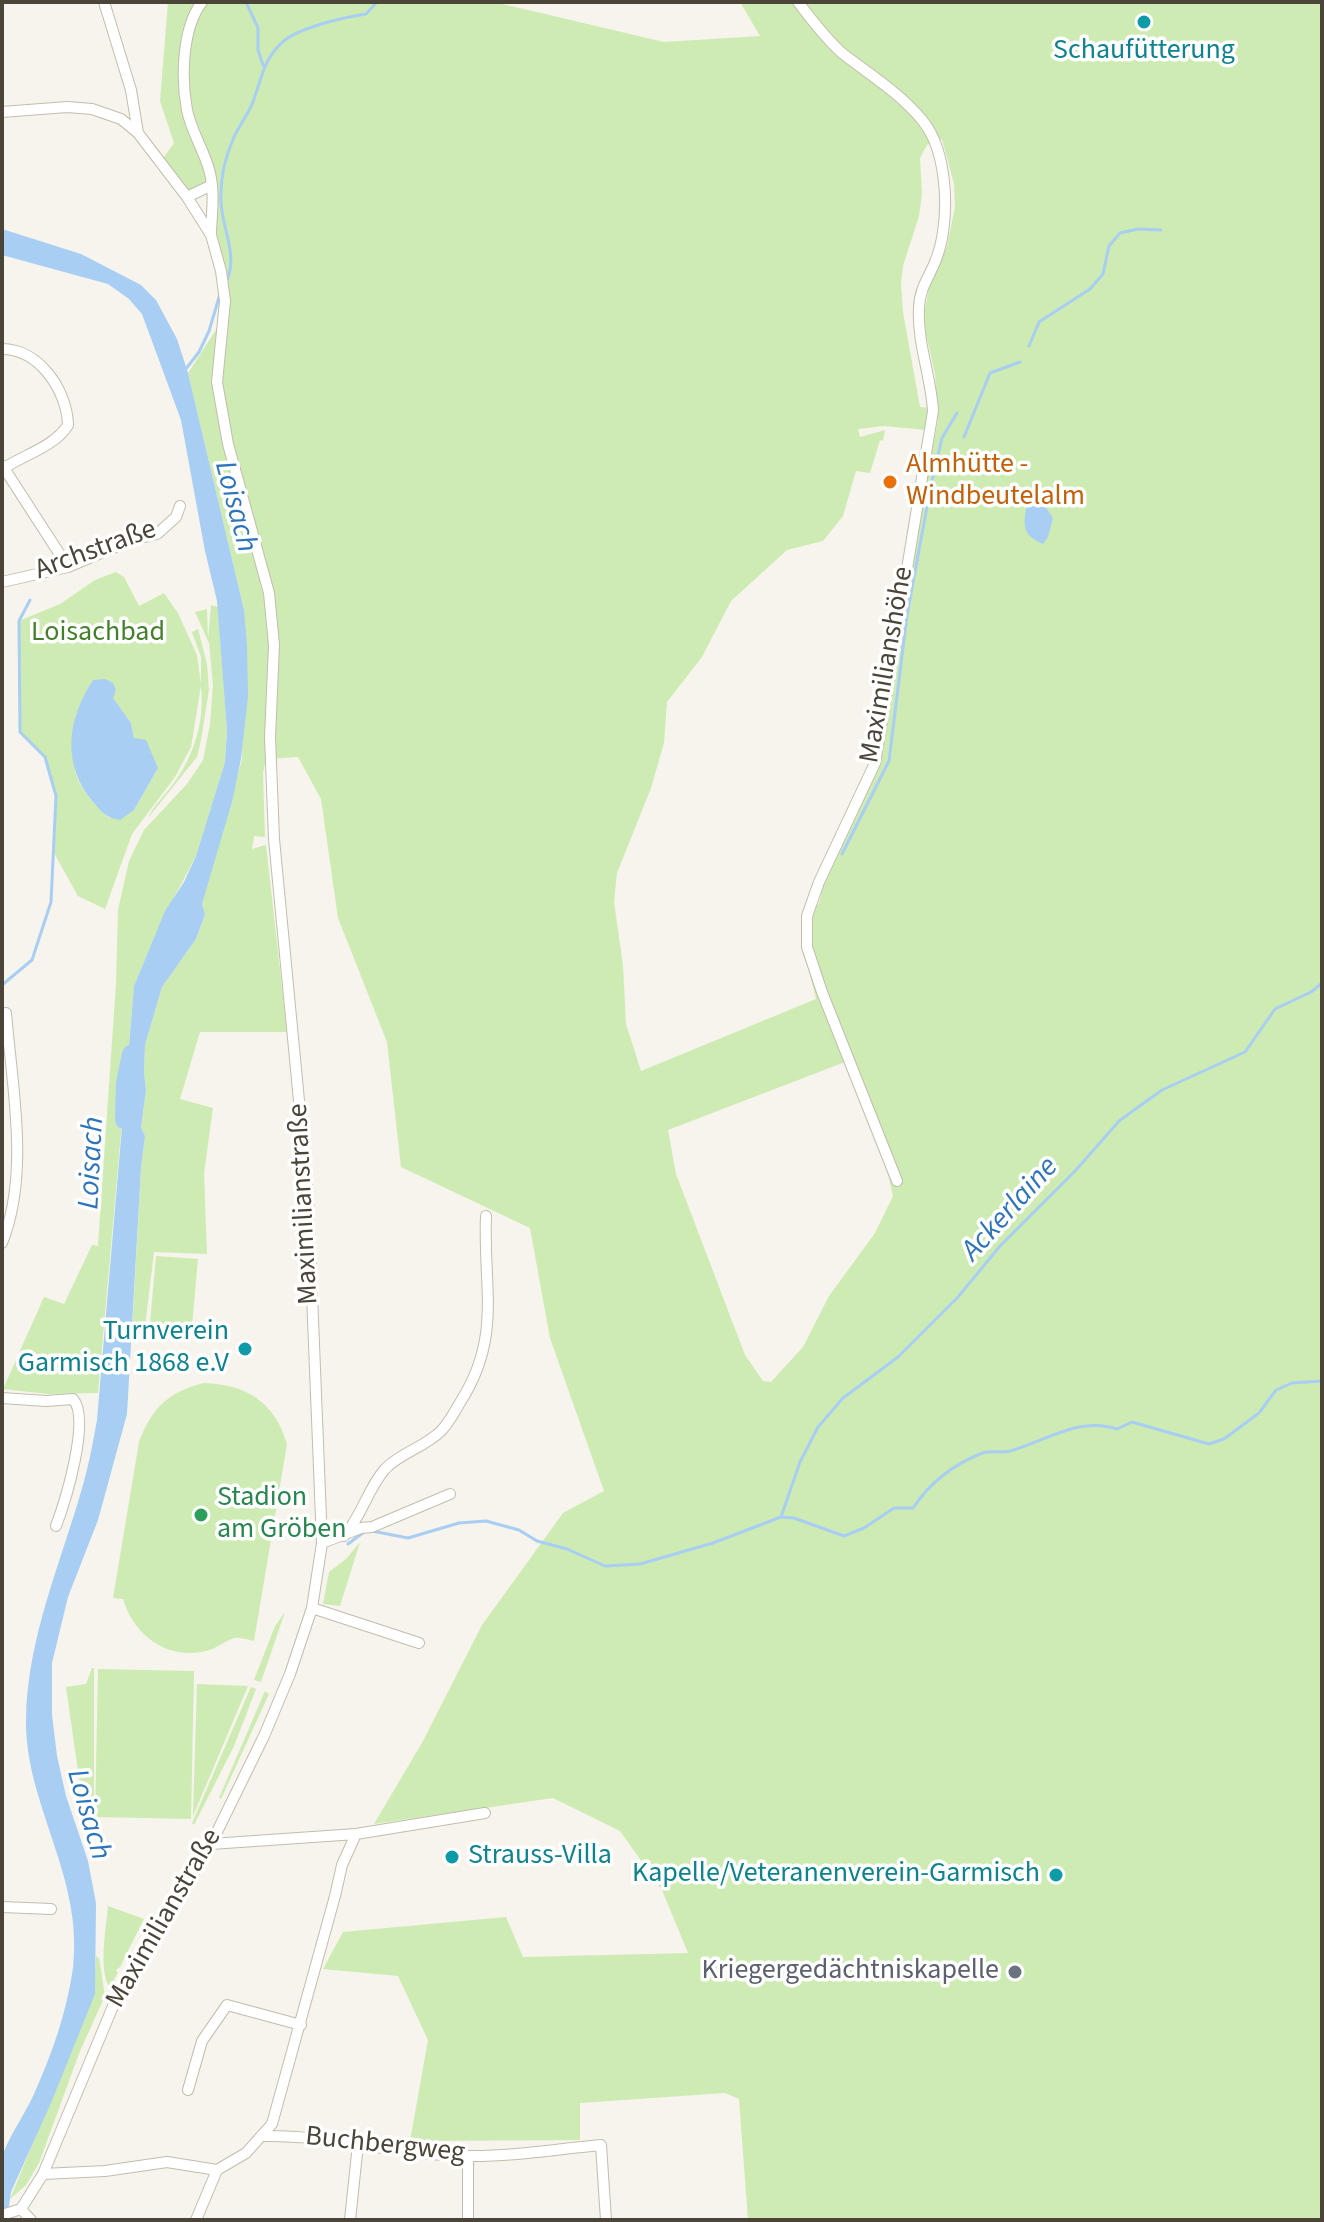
<!DOCTYPE html>
<html>
<head>
<meta charset="utf-8">
<style>
	body { margin:0 }
	#map { position:relative; width:1324px; height:2222px; overflow:hidden; background:#f6f4ec; font-family:"Source Sans 3",sans-serif }
	canvas { display:block }
	.frame { position:absolute; inset:0; border:4px solid #4b4539; pointer-events:none }
</style>
</head>
<body>
<div id="map">
<canvas width="1324" height="2222"></canvas>
<div class="frame"></div>
</div>
<script>
const ctx = document.querySelector('canvas').getContext('2d');
ctx.lineJoin = 'round';
function paint(path, color) { ctx.fillStyle = color; ctx.fill(path, 'evenodd'); }
function strokePath(path, color, width, dash) { ctx.strokeStyle = color; ctx.lineWidth = width; ctx.lineCap = dash ? 'butt' : 'round'; ctx.setLineDash(dash || []); ctx.stroke(path); }
function drawText(font, color, halo, rows, align = 'center') {
  ctx.font = font + ' "Source Sans 3",sans-serif'; ctx.lineWidth = 7; ctx.setLineDash([]); ctx.textBaseline = 'middle'; ctx.strokeStyle = halo; ctx.fillStyle = color; for (const [text, x, y, turn = 0] of rows) {
    ctx.save(); ctx.translate(x, y); ctx.rotate((+turn || 0) * Math.PI / 180); ctx.textAlign = isNaN(turn) ? turn : align; if (halo) ctx.strokeText(text, 0, 0); ctx.fillText(text, 0, 0); ctx.restore();
  }
}
paint(new Path2D(`
	M168 2H494L664 42 760 36 740 2H1322V2220H748L739 2099 725 2093 580 2103V2140L410 2141 428 2040 398 1976 323 1969 343 1932 506 1917 523 1957 688 1953 662 1890 620 1831 553 1798 374 1824 423 1741 482 1625 563 1513 604 1491 550 1338 530 1228 401 1167 387 1042 338 918 321 799 298 757 266 759 263 773 265 837 254 836 252 849 266 845 287 1032H200L180 1099 213 1108 204 1173 207 1254 154 1252 144 1335 132 1333 141 1168 145 1136 141 1129 146 1090 144 1073 145 1045 162 987 196 939 205 916 202 903 242 759 244 610 188 373 223 319 211 235 212 186 187 197 161 161 174 143 160 101ZM942 139 954 184 955 207 947 246 929 288 924 314 926 334 935 374 938 421 913 547 875 774 827 872 819 903 801 927 802 943 816 999 641 1071 626 1024 623 965 614 902 617 873 651 788 664 743 667 702 702 657 731 601 787 550 823 541 843 516 856 471 870 473 880 440 883 441 885 430 860 437 858 429 884 426 926 430 930 408 920 407 903 312 901 283 903 266 919 216 922 194 920 158 927 145ZM845 1062 887 1169 893 1196 875 1233 829 1296 803 1347 771 1382 763 1381 745 1355 676 1174 668 1130Z
	M116 572 124 577 139 606 164 593 178 613 197 655 201 684V657L192 632 198 629 207 664 209 690 201 740 197 757 148 818C153 807 162 798 170 788 193 759 205 723 201 686L191 747 175 777 132 834 105 909 78 896 54 853 56 796 45 757 20 732 19 621 60 604 95 580ZM116 690 112 698 131 723 134 738 158 768 134 810 109 818C70 782 69 764 76 714Z
	M211 605 218 607 227 731 225 762 196 856 159 926 134 986 98 1393 48 1394 3 1389 44 1297 64 1304 92 1245 100 1246 98 1245 116 984 118 910 129 861 144 830 187 784 203 760 210 724 213 684 209 643 195 612 207 609 208 639Z
	M156 1256 198 1259 192 1326 150 1323Z
	M203 1383C246 1384 275 1402 287 1444L254 1641C248 1640 240 1637 235 1638 226 1640 216 1649 206 1651 167 1660 134 1636 123 1599L113 1598 139 1442C152 1408 167 1393 203 1383Z
	M360 1542 340 1606 323 1604 329 1572 346 1559Z
	M285 1612 261 1682 254 1680 275 1626Z
	M92 1668H94V1820H90L79 1778 66 1687 86 1684Z
	M98 1669 194 1671 191 1819 95 1817Z
	M197 1684 248 1686 193 1816Z
	M251 1687 256 1689 234 1746 194 1825 192 1823Z
	M265 1691 269 1694 221 1799 219 1798Z
	M108 1906 144 1919 120 1967 116 1970 118 1972 110 1988C98 1971 106 1928 108 1906Z
	M96 1956 99 1958 105 1996 80 2051 39 2163 26 2185 10 2199 94 1994Z`), '#ceebb4');
paint(new Path2D(`
	M2 229 81 254 141 285 156 300 177 339 188 373 244 610 247 645 248 696 241 759 232 802 202 904 205 915 196 939 162 987 145 1045 144 1073 146 1090 141 1128 145 1136 141 1168 127 1414 98 1520 68 1597 52 1663V1715L57 1756 66 1796 88 1861 96 1903 95 1994 51 2103 11 2192 7 2220H2C2 2203 0 2169 3 2154 11 2133 25 2114 34 2094 52 2054 67 2011 73 1968 84 1877 25 1805 26 1720 27 1638 61 1563 83 1485 89 1464 93 1442 97 1420L134 986 165 911 184 882 196 856 225 762 227 731 217 601 205 551 181 420 142 314 129 299 108 284 2 255Z
	M1027 497 1043 503 1053 518 1048 537 1043 544C1017 533 1026 521 1027 497Z
	M105 679 113 683 116 690 113 698 131 723 134 738 146 740 158 768 134 810 120 820C107 818 102 813 94 803 61 766 67 719 93 680Z`), '#a8cef3');
strokePath(new Path2D(`
	M246 2 258 28V50L263 65
	M227 280C238 254 222 229 221 202 220 180 225 157 234 137 240 124 250 112 254 99 262 76 265 56 285 40 302 27 345 17 366 14L377 2
	M1029 346 1039 322 1090 289 1103 274 1109 246 1120 233 1138 229 1161 230
	M185 370 199 352 209 331 220 294
	M964 437 990 373 1020 362
	M842 854 889 761 907 615 931 485 942 438 957 413
	M2 985 32 960 51 902 56 796 45 757 20 732 19 621 30 600
	M781 1517 800 1462 818 1427 843 1398 898 1357 958 1297 1000 1246 1076 1170 1119 1121 1162 1090 1245 1052 1275 1009 1311 992 1322 983
	M372 1531 408 1538 459 1523 486 1521 519 1530 537 1541 567 1549 605 1566 640 1564 713 1543 781 1517 794 1518 844 1536 864 1528 894 1508H913C929 1484 953 1465 980 1454 989 1449 1000 1454 1010 1451 1046 1441 1079 1416 1117 1429L1132 1422 1209 1444 1224 1439 1259 1413 1276 1390 1292 1383 1322 1381
	M348 1544 364 1532`), '#a8cef3', 3);
strokePath(new Path2D(`
	M124 1120 125 1083 131 1054`), '#a8cef3', 18);
const minor = new Path2D(`
	M104 2 131 90 138 133
	M202 2C182 28 181 78 187 110 192 136 210 158 212 186 214 202 211 219 211 235
	M798 2C812 20 825 38 842 53 869 74 901 94 922 120 949 152 951 225 935 262 929 277 919 290 919 308 917 343 931 376 933 411L875 763 819 882 807 916V947L822 992 897 1181
	M2 112 67 107 92 109 121 119 138 133 187 197 211 235 221 271 225 301 217 382 228 444 269 593 274 645 270 737 274 839 308 1195 322 1543 312 1608 290 1674 264 1736 211 1844 116 1999 43 2174 21 2209 2 2215
	M187 197 212 185
	M2 349C39 349 67 390 68 425 55 446 26 454 6 467
	M2 465 68 567
	M2 582 68 567 132 540 157 534 176 517 180 506
	M2 1243C30 1173 12 1087 6 1013
	M2 1398 46 1401 73 1399C91 1419 65 1502 56 1526
	M344 1536C362 1516 367 1490 385 1469 400 1453 425 1447 441 1431 449 1423 455 1411 461 1401 502 1336 483 1287 486 1216
	M322 1543 361 1528 372 1527 450 1494
	M312 1608 419 1643
	M211 1844 356 1834 485 1813
	M2 1907 51 1909
	M188 2090 202 2041 227 2005 301 2025
	M264 2136C332 2135 398 2155 466 2156 510 2157 557 2149 601 2145L606 2220
	M468 2156V2220
	M43 2174 105 2171 167 2162 217 2170
	M21 2209 31 2220
	M196 2220 217 2170 246 2153 272 2124 335 1896 342 1865 356 1834
	M350 2220 358 2144`);
strokePath(minor, '#c2bdad', 12);
strokePath(minor, '#fff', 10);
for (const [x, y, r, color] of [
	[1144,22,8,"#0f9aa8"],
	[890,482,8,"#e8710a"],
	[245,1349,8,"#0f9aa8"],
	[201,1515,8,"#2e9e5b"],
	[452,1857,8,"#0f9aa8"],
	[1056,1875,8,"#0f9aa8"],
	[1015,1972,8,"#6b7280"]
]) { const dot = new Path2D(); dot.arc(x, y, r, 0, 2 * Math.PI); ctx.fillStyle = color; ctx.fill(dot); strokePath(dot, '#fff', 3); }
drawText('28px', '#0d838f', '#fff', [
	["Schaufütterung",1144,52,"center"],
	["Turnverein",229,1333],
	["Garmisch 1868 e.V",229,1365],
	["Strauss-Villa",468,1857,"left"],
	["Kapelle/Veteranenverein-Garmisch",1040,1875]
], 'right');
drawText('28px', '#c56008', '#fff', [
	["Almhütte -",906,466],
	["Windbeutelalm",906,498]
], 'left');
drawText('28px', '#4b4539', '#fff', [
	["Archstraße",96,551,-20],
	["Maximilianshöhe",888,665,-80],
	["Maximilianstraße",305,1204,-93],
	["Maximilianstraße",165,1919,-60],
	["Buchbergweg",385,2146,6]
]);
drawText('28px', '#438029', '#fff', [
	["Loisachbad",98,634]
]);
drawText('28px', '#27864d', '#fff', [
	["Stadion",217,1499],
	["am Gröben",217,1531]
], 'left');
drawText('28px', '#5b616d', '#fff', [
	["Kriegergedächtniskapelle",999,1972]
], 'right');
drawText('italic 30px', '#2d74bc', '#fff', [
	["Loisach",234,507,75],
	["Loisach",93,1163,-87],
	["Ackerlaine",1011,1210,-48],
	["Loisach",87,1815,74]
]);
</script>
</body>
</html>
